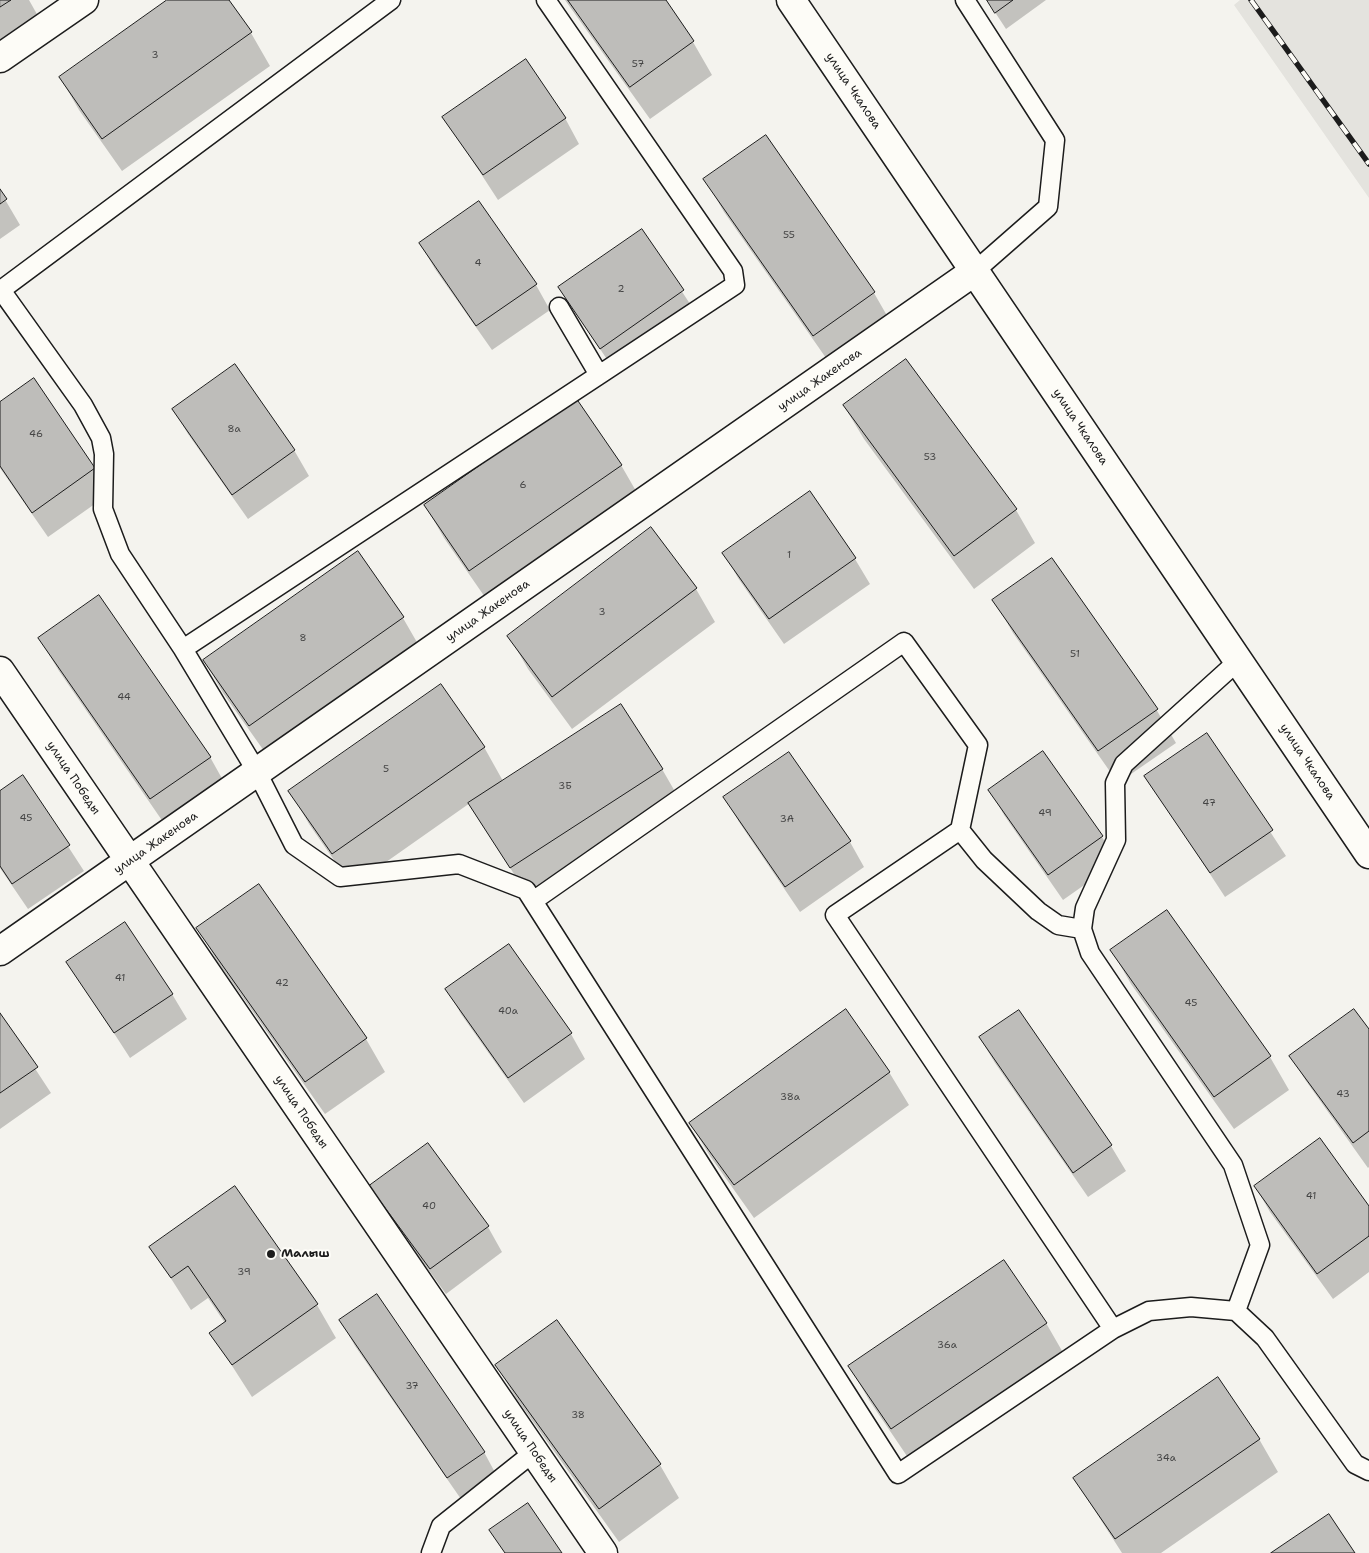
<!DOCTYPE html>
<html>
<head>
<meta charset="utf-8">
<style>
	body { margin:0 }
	canvas { display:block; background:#f4f3ee }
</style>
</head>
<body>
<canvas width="1369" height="1553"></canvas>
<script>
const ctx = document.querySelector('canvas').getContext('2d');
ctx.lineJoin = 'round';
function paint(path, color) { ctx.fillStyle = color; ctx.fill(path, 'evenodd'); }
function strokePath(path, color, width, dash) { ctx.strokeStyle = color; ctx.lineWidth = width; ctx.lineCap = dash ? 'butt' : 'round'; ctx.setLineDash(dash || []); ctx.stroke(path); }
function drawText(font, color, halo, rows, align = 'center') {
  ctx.font = font + ' "Shantell Sans",sans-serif'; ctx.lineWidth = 4; ctx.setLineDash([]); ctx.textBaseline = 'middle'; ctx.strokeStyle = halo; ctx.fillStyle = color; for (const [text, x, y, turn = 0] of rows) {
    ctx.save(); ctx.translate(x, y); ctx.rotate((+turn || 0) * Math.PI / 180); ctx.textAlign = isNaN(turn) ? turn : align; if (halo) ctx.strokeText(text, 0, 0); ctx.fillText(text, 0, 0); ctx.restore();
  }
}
paint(new Path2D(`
	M1240 0H1369V198L1234 5Z`), '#e4e3de');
paint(new Path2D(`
	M0 0H29L38 16 0 42Z
	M169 0H228L251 33 270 66 122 171 79 110 60 77Z
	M565 0H664L693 42 712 75 650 119Z
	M987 0H1046L1006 29Z
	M444 117 565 118 579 144 498 200Z
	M705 179 874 293 893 326 833 368 724 212Z
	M0 191 20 225 0 239Z
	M642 231 698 316 616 373 559 287Z
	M420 243 536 285 550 310 492 350 435 269Z
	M33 380 94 469 109 494 48 537 0 468V403Z
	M844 406 1016 510 1035 543 974 589 864 439Z
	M173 409 294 450 309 476 248 519 188 434Z
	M621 465 640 498 489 603 444 538 425 505Z
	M809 493 855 559 870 584 784 644 738 578 724 553Z
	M357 552 403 618 422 651 269 758 223 693 204 660Z
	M696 589 715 622 572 729 528 669 509 636Z
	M994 600 1156 709 1176 743 1118 783 1013 633Z
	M39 638 210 757 229 791 170 832 59 671Z
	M1207 735 1286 856 1225 897 1146 776Z
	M484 747 503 781 662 769 681 802 530 900 470 803 352 886 309 824 290 791Z
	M1043 752 1102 837 1117 862 1063 900 1004 815 990 790Z
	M789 753 850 842 864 867 800 912 739 822 725 797Z
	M23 777 84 871 28 909 0 868V793Z
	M1166 911 1270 1057 1289 1090 1234 1129 1131 984 1112 951Z
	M198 928 366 1039 385 1072 325 1114 217 961Z
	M508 946 571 1034 585 1059 524 1103 461 1014 447 989Z
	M68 962 172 994 187 1019 130 1058Z
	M1019 1011 1111 1146 1126 1171 1088 1197 995 1063 980 1038Z
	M0 1015 51 1093 0 1129Z
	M1369 1031V1167L1368 1168 1306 1081 1291 1056Z
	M889 1072 909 1105 754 1218 710 1156 690 1123Z
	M371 1186 488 1227 502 1252 446 1294 386 1211Z
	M1255 1186 1369 1208V1272L1333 1299 1270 1212Z
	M235 1188 317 1305 336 1338 252 1397 211 1333 225 1323 208 1298 191 1310 151 1247Z
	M341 1321 484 1452 498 1478 463 1502 355 1346Z
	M557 1321 660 1465 679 1498 619 1542 516 1398 496 1365Z
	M1046 1323 1065 1356 911 1462 869 1400 850 1367Z
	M1259 1439 1278 1472 1161 1553H1122L1074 1478Z`), '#0003');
const building = new Path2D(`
	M0 0H11L0 7Z
	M167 0H229L252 32 102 139 59 77Z
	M568 0H666L694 41 630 87Z
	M987 0H1013L995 13Z
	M526 59 566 118 483 175 442 117Z
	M766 135 875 292 813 336 703 179Z
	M0 189 7 199 0 204Z
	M479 201 537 284 476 326 419 243Z
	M642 229 684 290 600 349 558 287Z
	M906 359 1017 509 954 556 843 405Z
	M235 364 295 450 232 495 172 409Z
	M34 378 95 468 32 513 0 466V402Z
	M576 398 622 465 469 571 424 505Z
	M810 491 856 558 769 619 722 553Z
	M651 527 697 588 552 697 507 636Z
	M358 551 404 617 249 726 203 660Z
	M1052 558 1158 709 1098 751 992 600Z
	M99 595 211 757 150 799 38 638Z
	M441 684 485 747 332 854 288 791Z
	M621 704 663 769 510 868 468 803Z
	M1207 733 1273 830 1210 873 1144 776Z
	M1043 751 1103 836 1048 875 988 790Z
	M789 752 851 841 785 887 723 797Z
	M23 775 70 845 12 884 0 866V791Z
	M259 884 367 1038 305 1082 196 928Z
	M1167 910 1271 1056 1214 1097 1110 950Z
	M125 922 173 994 114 1033 66 962Z
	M509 944 572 1033 508 1078 445 989Z
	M846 1009 890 1072 734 1185 689 1123Z
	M1354 1009 1369 1029V1131L1353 1143 1289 1056Z
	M1019 1010 1112 1145 1073 1173 979 1037Z
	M0 1013 38 1067 0 1093Z
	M1320 1138 1369 1206V1236L1317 1274 1254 1186Z
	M428 1143 489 1226 430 1269 369 1186Z
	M235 1186 318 1304 232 1365 209 1333 226 1321 188 1266 171 1278 149 1247Z
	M1004 1260 1047 1323 891 1429 848 1366Z
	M377 1294 485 1452 447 1478 339 1320Z
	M557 1320 661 1464 599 1509 495 1365Z
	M1218 1377 1260 1439 1115 1539 1073 1478Z
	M528 1503 562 1553H505L489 1530Z
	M1329 1514 1355 1553H1271Z`);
paint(building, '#bebdba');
strokePath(building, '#1c1c1c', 1);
const lane = new Path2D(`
	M391 0 1 290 83 405 101 438 104 454 103 509 120 554 183 649 257 772 294 845 340 877 459 864 526 890 898 1474 1113 1329 1149 1311 1191 1307 1236 1311 1265 1338 1355 1464 1369 1471
	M546 0 733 271 735 285 599 375
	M965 0 1055 140 1048 207 975 271
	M183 649 599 375 559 307
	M960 830 984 860 1038 911 1058 925 1082 929
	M533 901 904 642 978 745 960 830 835 915 1113 1329
	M1236 1311 1260 1245 1233 1165 1090 953 1082 929 1085 908 1116 840 1115 783 1124 764 1238 661
	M431 1553 441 1526 534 1452`);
const street = new Path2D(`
	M0 58 84 0
	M0 671 603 1553
	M0 951 975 271`);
const secondary = new Path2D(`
	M791 0 1369 854`);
strokePath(lane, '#1c1c1c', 21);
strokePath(street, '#1c1c1c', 31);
strokePath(secondary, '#1c1c1c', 31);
strokePath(lane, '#fdfcf7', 18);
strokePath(street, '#fdfcf7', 28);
strokePath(secondary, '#fdfcf7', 28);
const rail = new Path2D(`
	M1251 0 1369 164`);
strokePath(rail, '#1c1c1c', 5.5);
strokePath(rail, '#fdfcf7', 4, [11]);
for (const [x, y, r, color] of [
	[271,1254,5,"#1c1c1c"]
]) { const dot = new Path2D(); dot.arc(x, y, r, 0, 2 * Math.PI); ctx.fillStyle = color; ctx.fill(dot); strokePath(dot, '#fdfcf7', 2); }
drawText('10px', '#444', null, [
	["3",155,55],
	["57",638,64],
	["55",789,235],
	["4",478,263],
	["2",621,289],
	["8а",234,429],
	["46",36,434],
	["53",930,457],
	["6",523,485],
	["1",789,555],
	["3",602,612],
	["8",303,638],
	["51",1075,654],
	["44",124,697],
	["5",386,769],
	["3Б",565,786],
	["47",1209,803],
	["49",1045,813],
	["45",26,818],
	["3А",787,819],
	["41",120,978],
	["42",282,983],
	["45",1191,1003],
	["40а",508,1011],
	["43",1343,1094],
	["38а",790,1097],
	["41",1311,1196],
	["40",429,1206],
	["39",244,1272],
	["36а",947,1345],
	["37",412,1386],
	["38",578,1415],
	["34а",1166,1458]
]);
drawText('12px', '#1c1c1c', '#fdfcf7', [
	["улица Чкалова",853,91,56],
	["улица Жакенова",820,380,-35],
	["улица Чкалова",1080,427,56],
	["улица Жакенова",488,611,-35],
	["улица Чкалова",1307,762,56],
	["улица Победы",73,778,56],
	["улица Жакенова",156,843,-35],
	["улица Победы",301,1112,56],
	["улица Победы",530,1446,56]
]);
drawText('bold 12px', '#1c1c1c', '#fdfcf7', [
	["Малыш",281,1254]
], 'left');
</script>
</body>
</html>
